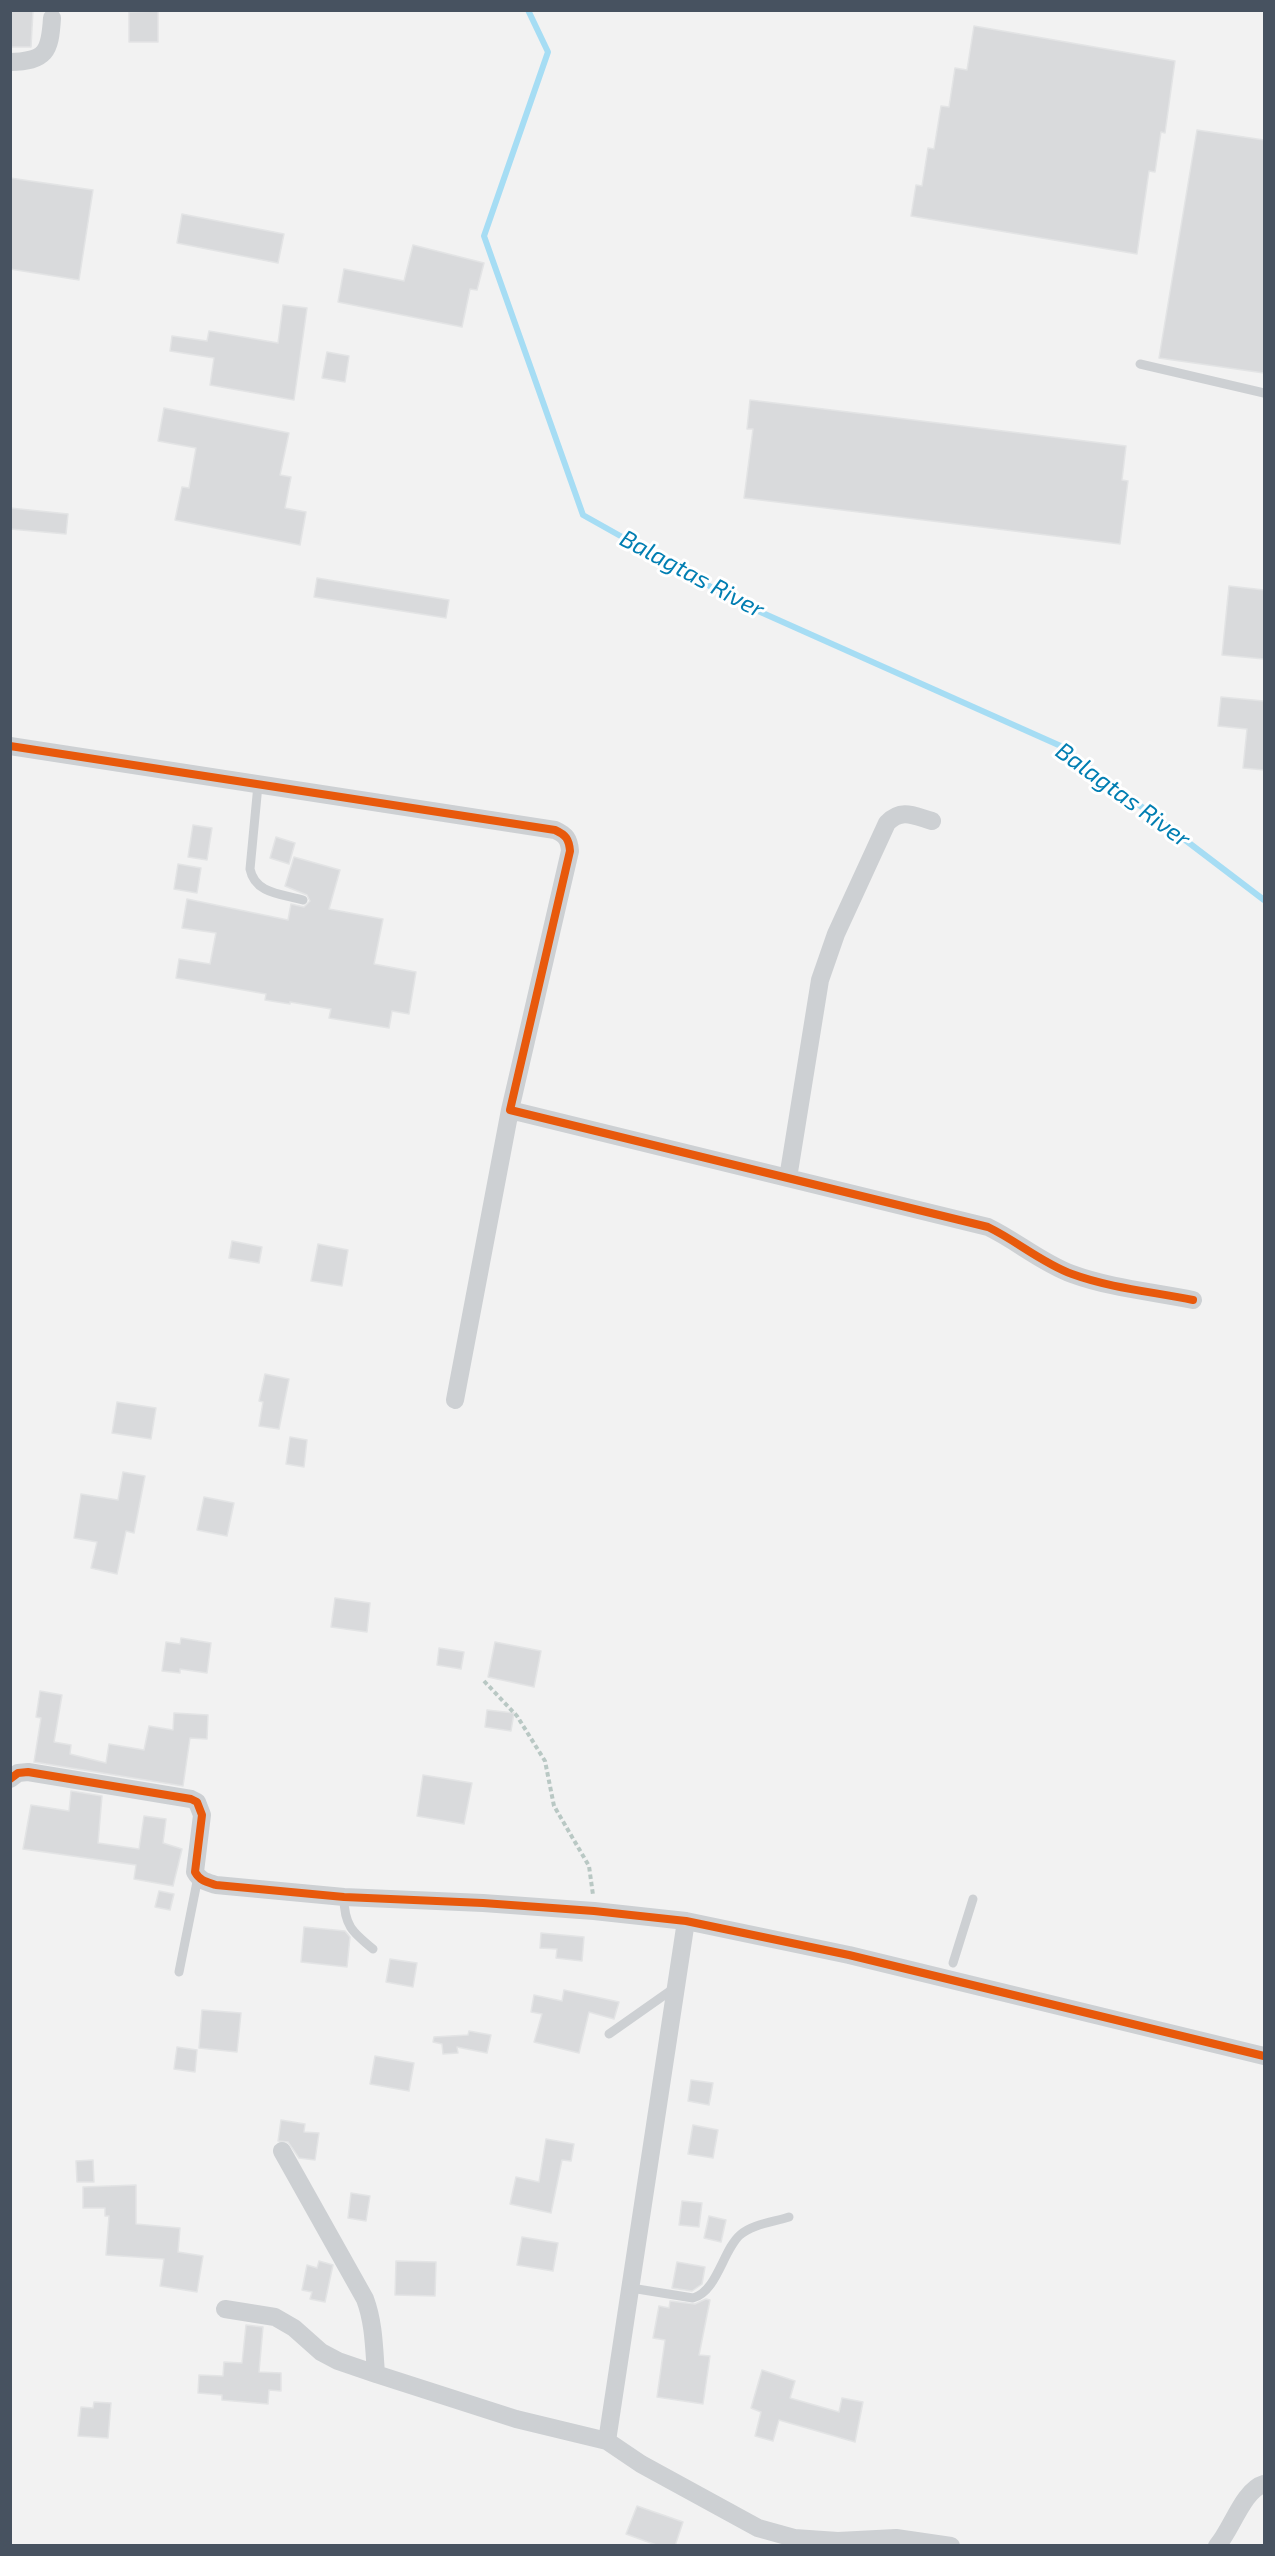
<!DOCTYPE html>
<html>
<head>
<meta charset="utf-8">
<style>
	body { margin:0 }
	#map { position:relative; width:1275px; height:2556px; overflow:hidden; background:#f2f2f2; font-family:"Exo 2",sans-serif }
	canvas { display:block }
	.frame { position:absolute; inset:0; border:12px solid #475260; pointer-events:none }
</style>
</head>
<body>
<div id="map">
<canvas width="1275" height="2556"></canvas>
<div class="frame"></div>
</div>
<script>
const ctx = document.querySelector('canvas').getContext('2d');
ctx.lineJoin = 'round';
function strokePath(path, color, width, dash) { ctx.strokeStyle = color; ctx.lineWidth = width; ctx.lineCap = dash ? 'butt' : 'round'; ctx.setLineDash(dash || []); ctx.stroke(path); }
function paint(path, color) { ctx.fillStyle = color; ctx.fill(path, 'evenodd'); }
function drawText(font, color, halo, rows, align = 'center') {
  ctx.font = font + ' "Exo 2",sans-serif'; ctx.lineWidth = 6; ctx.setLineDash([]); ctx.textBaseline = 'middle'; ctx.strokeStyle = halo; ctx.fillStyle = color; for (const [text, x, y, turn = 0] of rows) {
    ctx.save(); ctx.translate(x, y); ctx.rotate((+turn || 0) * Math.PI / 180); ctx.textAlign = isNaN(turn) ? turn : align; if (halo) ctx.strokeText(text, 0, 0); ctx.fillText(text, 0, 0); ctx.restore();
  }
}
strokePath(new Path2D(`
	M528 10 548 52 484 236 583 515 738 602 1063 747 1264 900`), '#a6ddf4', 6);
const building = new Path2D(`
	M10 10H33L31 47H10Z
	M158 11V42H129V12Z
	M974 26 1175 61 1165 133 1161 132 1155 172 1149 171 1137 254 911 216 916 185 922 186 928 148 934 149 941 106 949 107 955 68 967 70Z
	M1197 130 1264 140V373L1159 358Z
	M10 178 93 190 79 280 10 269Z
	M182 214 284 234 278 263 177 243Z
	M413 245 484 263 477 290 470 289 462 327 338 302 344 269 404 281Z
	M283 305 307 308 294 400 210 385 214 358 170 351 172 336 207 341 209 331 278 343Z
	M327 352 349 356 345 382 322 378Z
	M750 400 1126 446 1122 480 1128 481 1120 544 744 498 753 429H747Z
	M164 408 289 433 280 475 291 477 285 508 306 512 300 545 175 520 182 487 189 488 196 448 158 441Z
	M10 508 68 514 66 534 10 529Z
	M317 578 449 600 446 618 314 597Z
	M1229 586 1264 590V659L1222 655Z
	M1221 697 1264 701V770L1243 768 1247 729 1218 726Z
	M193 825 212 828 207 860 188 857Z
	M276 837 295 843 289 864 270 858Z
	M294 857 340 870 329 909 383 919 374 964 416 972 409 1014 392 1011 389 1028 329 1018 331 1009 290 1002V1004L265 1000 266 994 176 978 179 959 210 964 216 933 182 928 187 899 288 920 291 904 304 907 310 901 307 895 285 886Z
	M178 864 201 868 197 893 174 889Z
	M232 1241 262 1247 259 1263 229 1258Z
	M318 1244 348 1250 342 1286 311 1281Z
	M265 1374 289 1379 279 1429 259 1426 263 1402 259 1401Z
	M117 1402 156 1408 151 1439 112 1433Z
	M290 1437 307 1440 304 1467 286 1464Z
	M123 1472 145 1476 134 1533 126 1531 117 1574 91 1568 97 1542 74 1538 81 1494 118 1500Z
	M204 1497 234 1503 227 1536 197 1530Z
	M335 1598 370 1603 367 1632 331 1627Z
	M181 1638 211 1643 207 1673 180 1669V1673L162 1671 166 1642 180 1644Z
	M495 1642 541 1651 534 1687 488 1677Z
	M439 1648 464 1652 461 1669 437 1665Z
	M40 1691 62 1695 54 1742 71 1745 70 1754 106 1763 109 1744 144 1750 149 1726 173 1730 174 1713 208 1715 207 1739 190 1738 183 1786 34 1762 41 1718 36 1717Z
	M487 1710 514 1713 511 1731 485 1727Z
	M423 1775 472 1783 464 1824 417 1816Z
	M71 1791 102 1796 98 1843 139 1849 144 1816 166 1819 163 1843 182 1849 173 1886 134 1879 136 1865 23 1849 31 1805 69 1811Z
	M159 1891 174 1894 170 1910 155 1907Z
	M304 1927 345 1931 350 1937 347 1967 301 1962Z
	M541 1933 584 1937 582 1961 556 1958 557 1949 540 1948Z
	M390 1959 417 1963 413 1987 386 1982Z
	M564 1990 619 2002 614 2019 589 2012 579 2053 534 2042 542 2014 531 2012 534 1995 562 2001Z
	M202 2010 241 2013 237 2052 199 2048Z
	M469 2031 491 2035 487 2053 457 2047 458 2053 443 2054 442 2044 433 2042 434 2037 468 2035Z
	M177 2047 197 2050 195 2072 174 2069Z
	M375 2056 414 2063 409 2091 370 2084Z
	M691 2080 713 2083 709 2105 688 2101Z
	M281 2120 305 2124 304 2132 319 2133 315 2160 299 2158 288 2142 278 2141Z
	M693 2125 718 2130 713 2158 688 2154Z
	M546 2139 574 2144 571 2161 562 2160 551 2213 510 2204 516 2177 539 2182Z
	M93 2160 94 2182H77L76 2161Z
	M136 2185V2224L180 2228 178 2252 203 2256 197 2292 160 2286 164 2259 106 2255 109 2216H105V2208H83V2187Z
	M351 2193 370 2196 366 2221 348 2218Z
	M682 2201 702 2203 699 2227 679 2225Z
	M709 2216 726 2220 721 2242 704 2238Z
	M522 2237 558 2243 553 2271 517 2265Z
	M319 2261 333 2265 325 2302 310 2299 312 2292 302 2290 307 2265 317 2268Z
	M396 2261 436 2262 435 2296 395 2295Z
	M677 2262 705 2267 702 2284 692 2291 672 2288Z
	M706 2299 710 2300 699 2355 710 2356 703 2404 657 2397 665 2340 653 2338 659 2306 669 2308 670 2301 695 2304Z
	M246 2325 263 2327 259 2372 281 2373V2391L269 2390 268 2404 222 2400V2395L198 2393 199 2375 223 2376 224 2362 242 2363Z
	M762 2370 795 2381 790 2398 839 2412 842 2398 863 2402 855 2442 779 2420 773 2441 755 2436 761 2412 751 2408Z
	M94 2402 111 2403 108 2438 78 2436 81 2407 93 2408Z
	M637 2506 683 2522 675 2546H659L626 2534Z`);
paint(building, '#d9dadc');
strokePath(building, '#e3e4e5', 1.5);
strokePath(new Path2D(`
	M484 1681 517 1716 545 1761 554 1806 589 1866 593 1895`), '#b9c8c4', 4, [4.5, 3]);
strokePath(new Path2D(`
	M1140 364 1264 393
	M258 785 250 869C255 894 282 894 303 900
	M344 1897C344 1925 352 1932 373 1949
	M953 1963 973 1899
	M179 1972 198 1877
	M609 2034 673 1989
	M631 2288 693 2298C717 2292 723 2250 740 2235 752 2224 774 2222 789 2217`), '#cdd0d3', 9);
strokePath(new Path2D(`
	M10 62C46 61 50 52 52 18
	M10 746 555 830C566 835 569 839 570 851L510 1110 988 1227C1017 1241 1042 1263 1072 1274 1110 1288 1154 1292 1193 1300
	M788 1178 820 980 836 934 887 823C902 808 914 816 932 821
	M455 1400 510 1110
	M10 1779 18 1773 28 1772 191 1799 197 1802 202 1815 195 1872C200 1881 207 1882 216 1885L344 1897 483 1903 594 1911 686 1921 849 1955 1264 2056
	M686 1921 607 2441 641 2464 758 2528 794 2538 838 2541 896 2538 951 2546
	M282 2151 365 2299C374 2323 374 2348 376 2374L516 2419 607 2441
	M225 2309 275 2317 294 2328 321 2352 338 2361 376 2374
	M1217 2546C1232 2529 1243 2490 1264 2484`), '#cdd0d3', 18);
strokePath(new Path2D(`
	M10 746 555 830C566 835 569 839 570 851L510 1110 988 1227C1017 1241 1042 1263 1072 1274 1110 1288 1154 1292 1193 1300
	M10 1779 18 1773 28 1772 191 1799 197 1802 202 1815 195 1872C200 1881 207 1882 216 1885L344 1897 483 1903 594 1911 686 1921 849 1955 1264 2056`), '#e8590c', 8);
drawText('italic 24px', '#017eb2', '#fff', [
	["Balagtas River",692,574,28],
	["Balagtas River",1123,795,36]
]);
</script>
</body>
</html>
